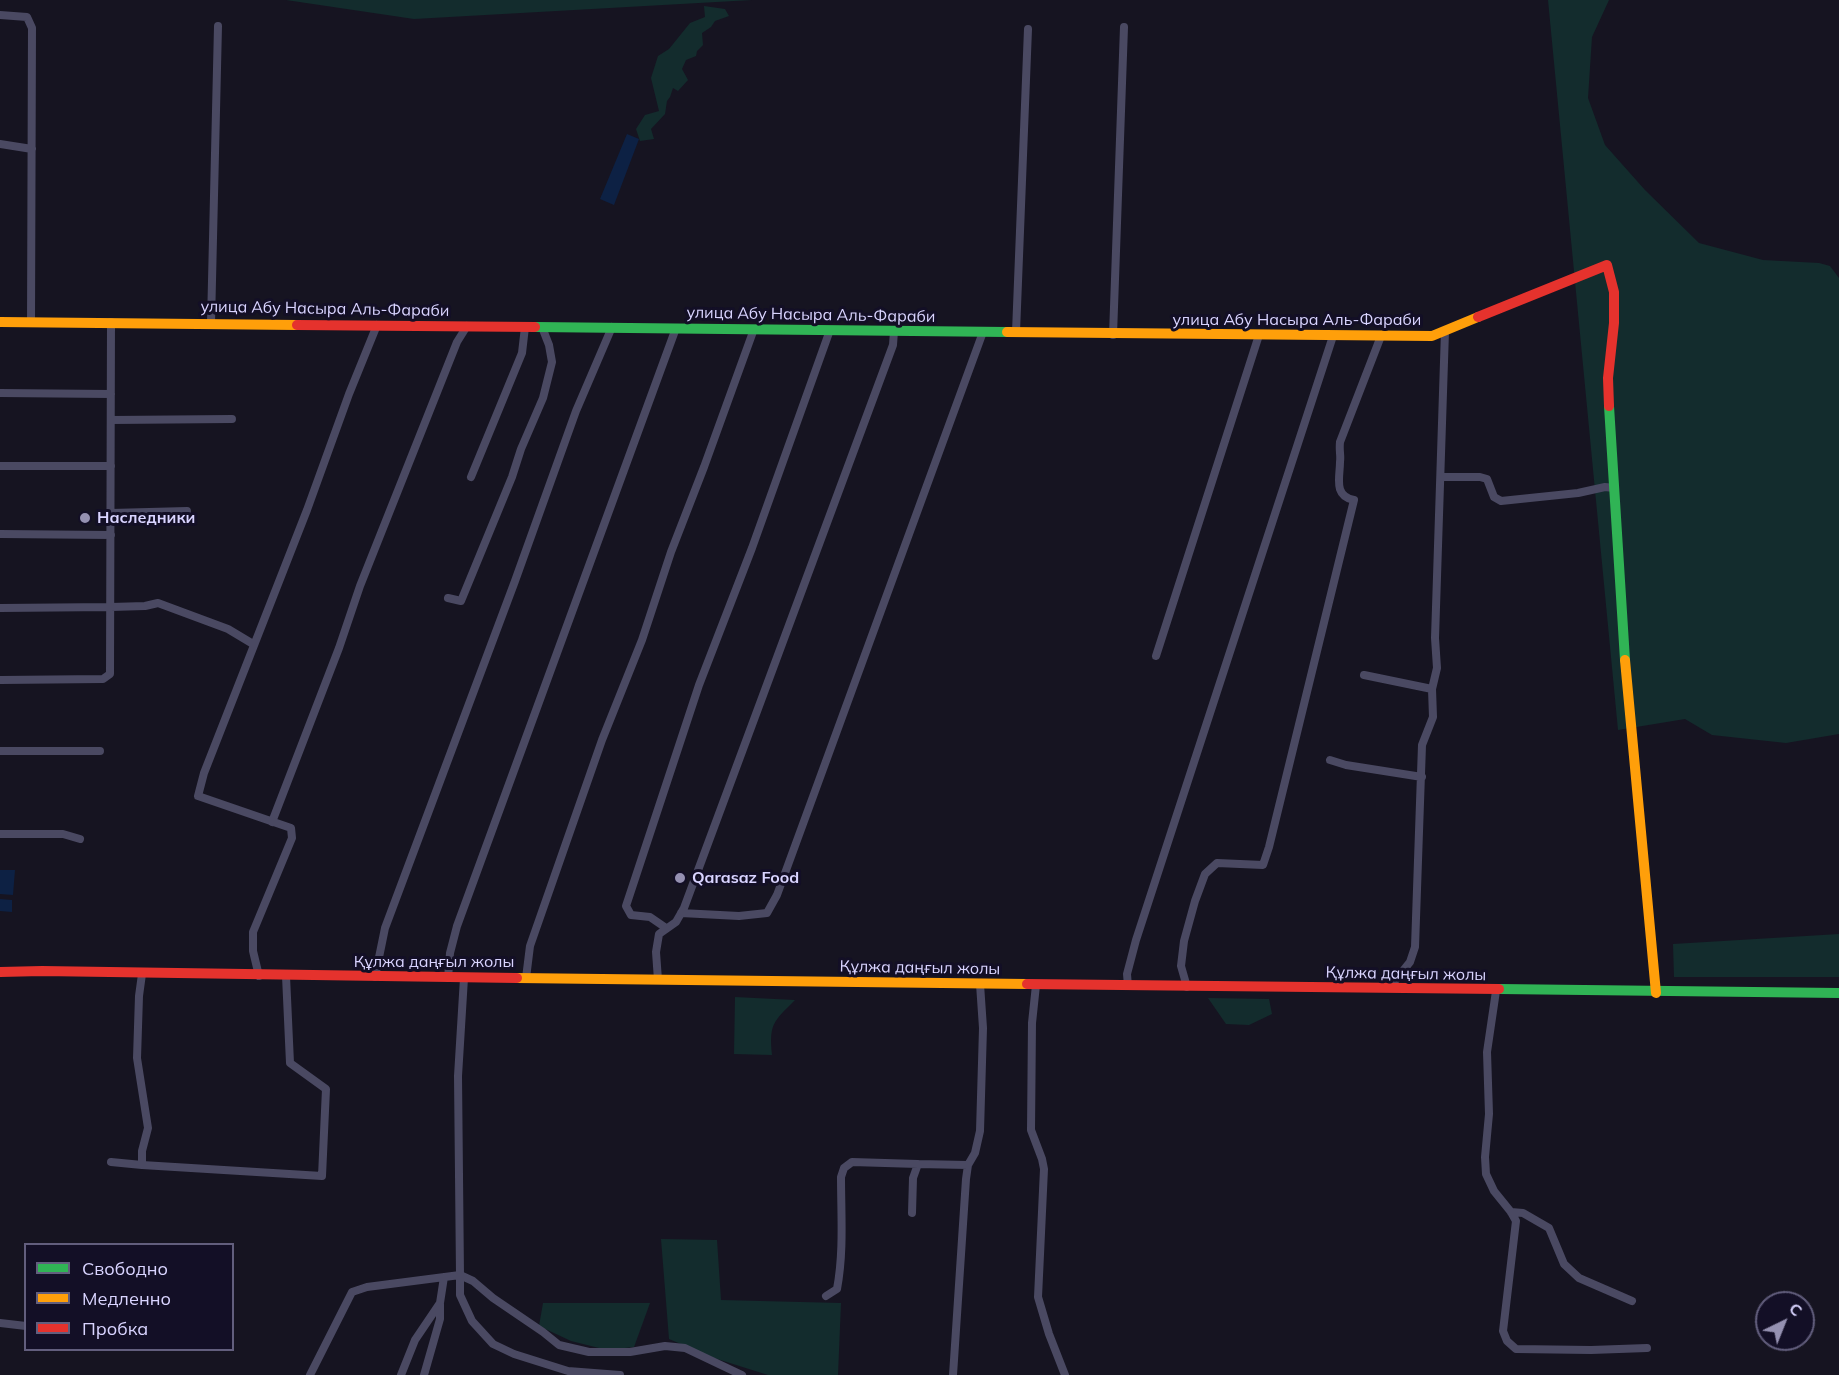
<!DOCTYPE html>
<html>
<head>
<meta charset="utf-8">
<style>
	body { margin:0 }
	#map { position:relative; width:1839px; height:1375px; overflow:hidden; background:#161421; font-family:Mulish,sans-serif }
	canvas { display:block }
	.legend { position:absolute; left:24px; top:1243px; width:210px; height:108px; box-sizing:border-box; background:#130f26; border:2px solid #625e7d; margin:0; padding:8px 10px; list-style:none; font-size:18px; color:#d9d4ff }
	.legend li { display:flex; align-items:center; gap:12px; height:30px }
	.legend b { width:30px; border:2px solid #625e7d }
	.north { position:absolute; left:1755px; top:1291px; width:60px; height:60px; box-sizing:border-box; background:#130f26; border:2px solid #625e7d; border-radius:50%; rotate:43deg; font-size:16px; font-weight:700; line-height:24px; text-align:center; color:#d9d4ff }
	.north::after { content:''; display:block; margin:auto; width:21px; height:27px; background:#9591b1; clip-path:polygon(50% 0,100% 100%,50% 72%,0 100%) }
</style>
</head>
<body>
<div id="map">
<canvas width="1839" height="1375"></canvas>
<ul class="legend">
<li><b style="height:8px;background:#30b455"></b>Свободно</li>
<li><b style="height:8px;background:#ff9f0a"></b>Медленно</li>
<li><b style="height:8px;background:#e5322d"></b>Пробка</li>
</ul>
<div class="north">С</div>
</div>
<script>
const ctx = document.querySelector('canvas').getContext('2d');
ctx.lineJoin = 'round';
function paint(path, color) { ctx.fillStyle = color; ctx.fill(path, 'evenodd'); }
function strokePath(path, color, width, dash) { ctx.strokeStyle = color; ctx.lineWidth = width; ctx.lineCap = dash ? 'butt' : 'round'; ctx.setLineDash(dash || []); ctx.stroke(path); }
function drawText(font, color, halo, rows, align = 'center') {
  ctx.font = font + ' Mulish,sans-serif'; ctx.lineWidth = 6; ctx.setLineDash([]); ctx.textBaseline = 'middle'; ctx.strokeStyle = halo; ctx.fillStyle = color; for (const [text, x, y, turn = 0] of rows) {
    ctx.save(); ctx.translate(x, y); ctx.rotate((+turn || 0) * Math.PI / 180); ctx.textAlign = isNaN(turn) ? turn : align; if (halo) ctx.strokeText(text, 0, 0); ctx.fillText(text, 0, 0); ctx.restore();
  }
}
paint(new Path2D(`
	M286 0H752L414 19Z
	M1548 0H1609L1592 37 1588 98 1605 145 1645 190 1699 243 1763 260 1819 263 1830 266 1839 278V734L1786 743 1712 735 1685 719 1618 730Z
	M704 6 725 9 729 16 715 21 711 27 702 33 703 45 697 51 696 56 686 60 682 69 688 80 678 91 673 88 670 97 667 101 665 114 651 129 654 139 640 141 636 129 645 115 659 111 651 78 658 56 669 49 690 23 705 17Z
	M1839 934V977H1674L1673 944Z
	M735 997 795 1000C773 1022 769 1024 772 1055L734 1054Z
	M1208 998 1269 999 1272 1014 1249 1025 1226 1024Z
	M661 1239 717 1240 721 1300 841 1303 838 1375H768L714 1358 669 1339Z
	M543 1303H650L634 1347 607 1350 571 1341 539 1326Z`), '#132c2d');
paint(new Path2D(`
	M627 134 639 139 614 205 600 199Z
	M0 870H15L13 895 0 894Z
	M0 899 12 900V912L0 911Z`), '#0d2144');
strokePath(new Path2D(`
	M0 15 27 17 32 28 31 322
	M0 144 32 149
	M211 323 218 26
	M1016 332 1028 29
	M1113 335 1124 27
	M0 393 111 394
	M111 420 232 419
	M0 466H111
	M471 477 522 353 525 327
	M1441 477H1480L1487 479 1494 497 1501 501 1578 493 1605 487 1614 488
	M111 513 187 511
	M0 534 111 535
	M448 598 461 601 512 477 521 449 543 398 552 362 549 345 542 327
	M111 607 145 606 158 603 228 629 253 644
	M0 608 111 607
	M1156 656 1259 335
	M1364 675 1432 689
	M0 680 103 679 110 674 111 322
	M0 751H100
	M1330 760 1346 765 1422 777
	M272 822 339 648 360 586 457 342 467 326
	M0 834H63L80 839
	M681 913 739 916 767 913 777 895 983 332
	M666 928 650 917 631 915 626 906 699 685 752 548 830 330
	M259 976 253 951V932L292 838 291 828 198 796 204 773 307 510 349 394 377 325
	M375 977 385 928 515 581 576 411 612 327
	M448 978 450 953 457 926 676 328
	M526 978 530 946 602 740 642 640 671 552 704 467 754 329
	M658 980 656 952 659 934 676 922 684 908 893 345 894 331
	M1036 985 1032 1023 1031 1130 1042 1159 1044 1169 1038 1297 1049 1334 1065 1375
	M1128 986 1127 974 1136 940 1333 336
	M1187 987 1181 966 1184 941 1195 901 1205 874 1217 863 1263 865 1269 847 1354 500C1333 496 1340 477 1340 462 1341 455 1339 452 1340 442L1381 336
	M1390 987 1410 962 1415 947 1422 745 1433 717 1432 689 1437 668 1435 638 1445 331
	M1496 991 1487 1052 1489 1114 1485 1157 1486 1174 1494 1191 1511 1212 1516 1221 1503 1331 1507 1341 1516 1349 1591 1350 1647 1348
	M111 1162 142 1165V1151L148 1128 137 1058 139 996 142 974
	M142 1165 322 1176 326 1089 290 1063 286 976
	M1511 1212 1523 1213 1549 1228 1564 1264 1579 1278 1632 1301
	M912 1213 913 1178 918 1164 968 1165
	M826 1296 837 1289C844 1252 841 1214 841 1177L844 1168 852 1162 918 1164
	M0 1323 26 1326
	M310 1375 352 1292 367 1287 460 1275 458 1076 464 978
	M401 1375 415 1340 440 1303 444 1277
	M424 1375 440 1319V1304
	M620 1375 568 1371 514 1354 493 1344 472 1321 460 1295V1275L473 1281 493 1298 543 1332 559 1345 589 1352H630L665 1346 685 1348 742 1375
	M953 1375 966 1179 968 1165 975 1153 980 1131 983 1028 980 984`), '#4a4962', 8);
strokePath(new Path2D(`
	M535 327 1007 332
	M1609 406 1625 660
	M1499 989 1839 993`), '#30b455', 10);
strokePath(new Path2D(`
	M0 322 297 325
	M1007 332 1432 336 1478 317
	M1625 660 1656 993
	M517 978 1027 984`), '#ff9f0a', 10);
strokePath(new Path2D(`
	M1478 317 1607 265 1614 292V323L1608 378 1609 406
	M297 325 535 327
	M0 972 42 971 517 978
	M1027 984 1499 989`), '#e5322d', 10);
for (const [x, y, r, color] of [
	[85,518,6,"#9591b1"],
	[680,878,6,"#9591b1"]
]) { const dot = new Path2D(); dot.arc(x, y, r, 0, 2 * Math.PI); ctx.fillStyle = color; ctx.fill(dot); strokePath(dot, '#130f26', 2); }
drawText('16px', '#d9d4ff', '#130f26', [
	["улица Абу Насыра Аль-Фараби",325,309,1],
	["улица Абу Насыра Аль-Фараби",811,315,1],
	["улица Абу Насыра Аль-Фараби",1297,320],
	["Құлжа даңғыл жолы",434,962],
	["Құлжа даңғыл жолы",920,968,1],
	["Құлжа даңғыл жолы",1406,974,1]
]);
drawText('bold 16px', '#d9d4ff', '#130f26', [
	["Наследники",97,518],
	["Qarasaz Food",692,878]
], 'left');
</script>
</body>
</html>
